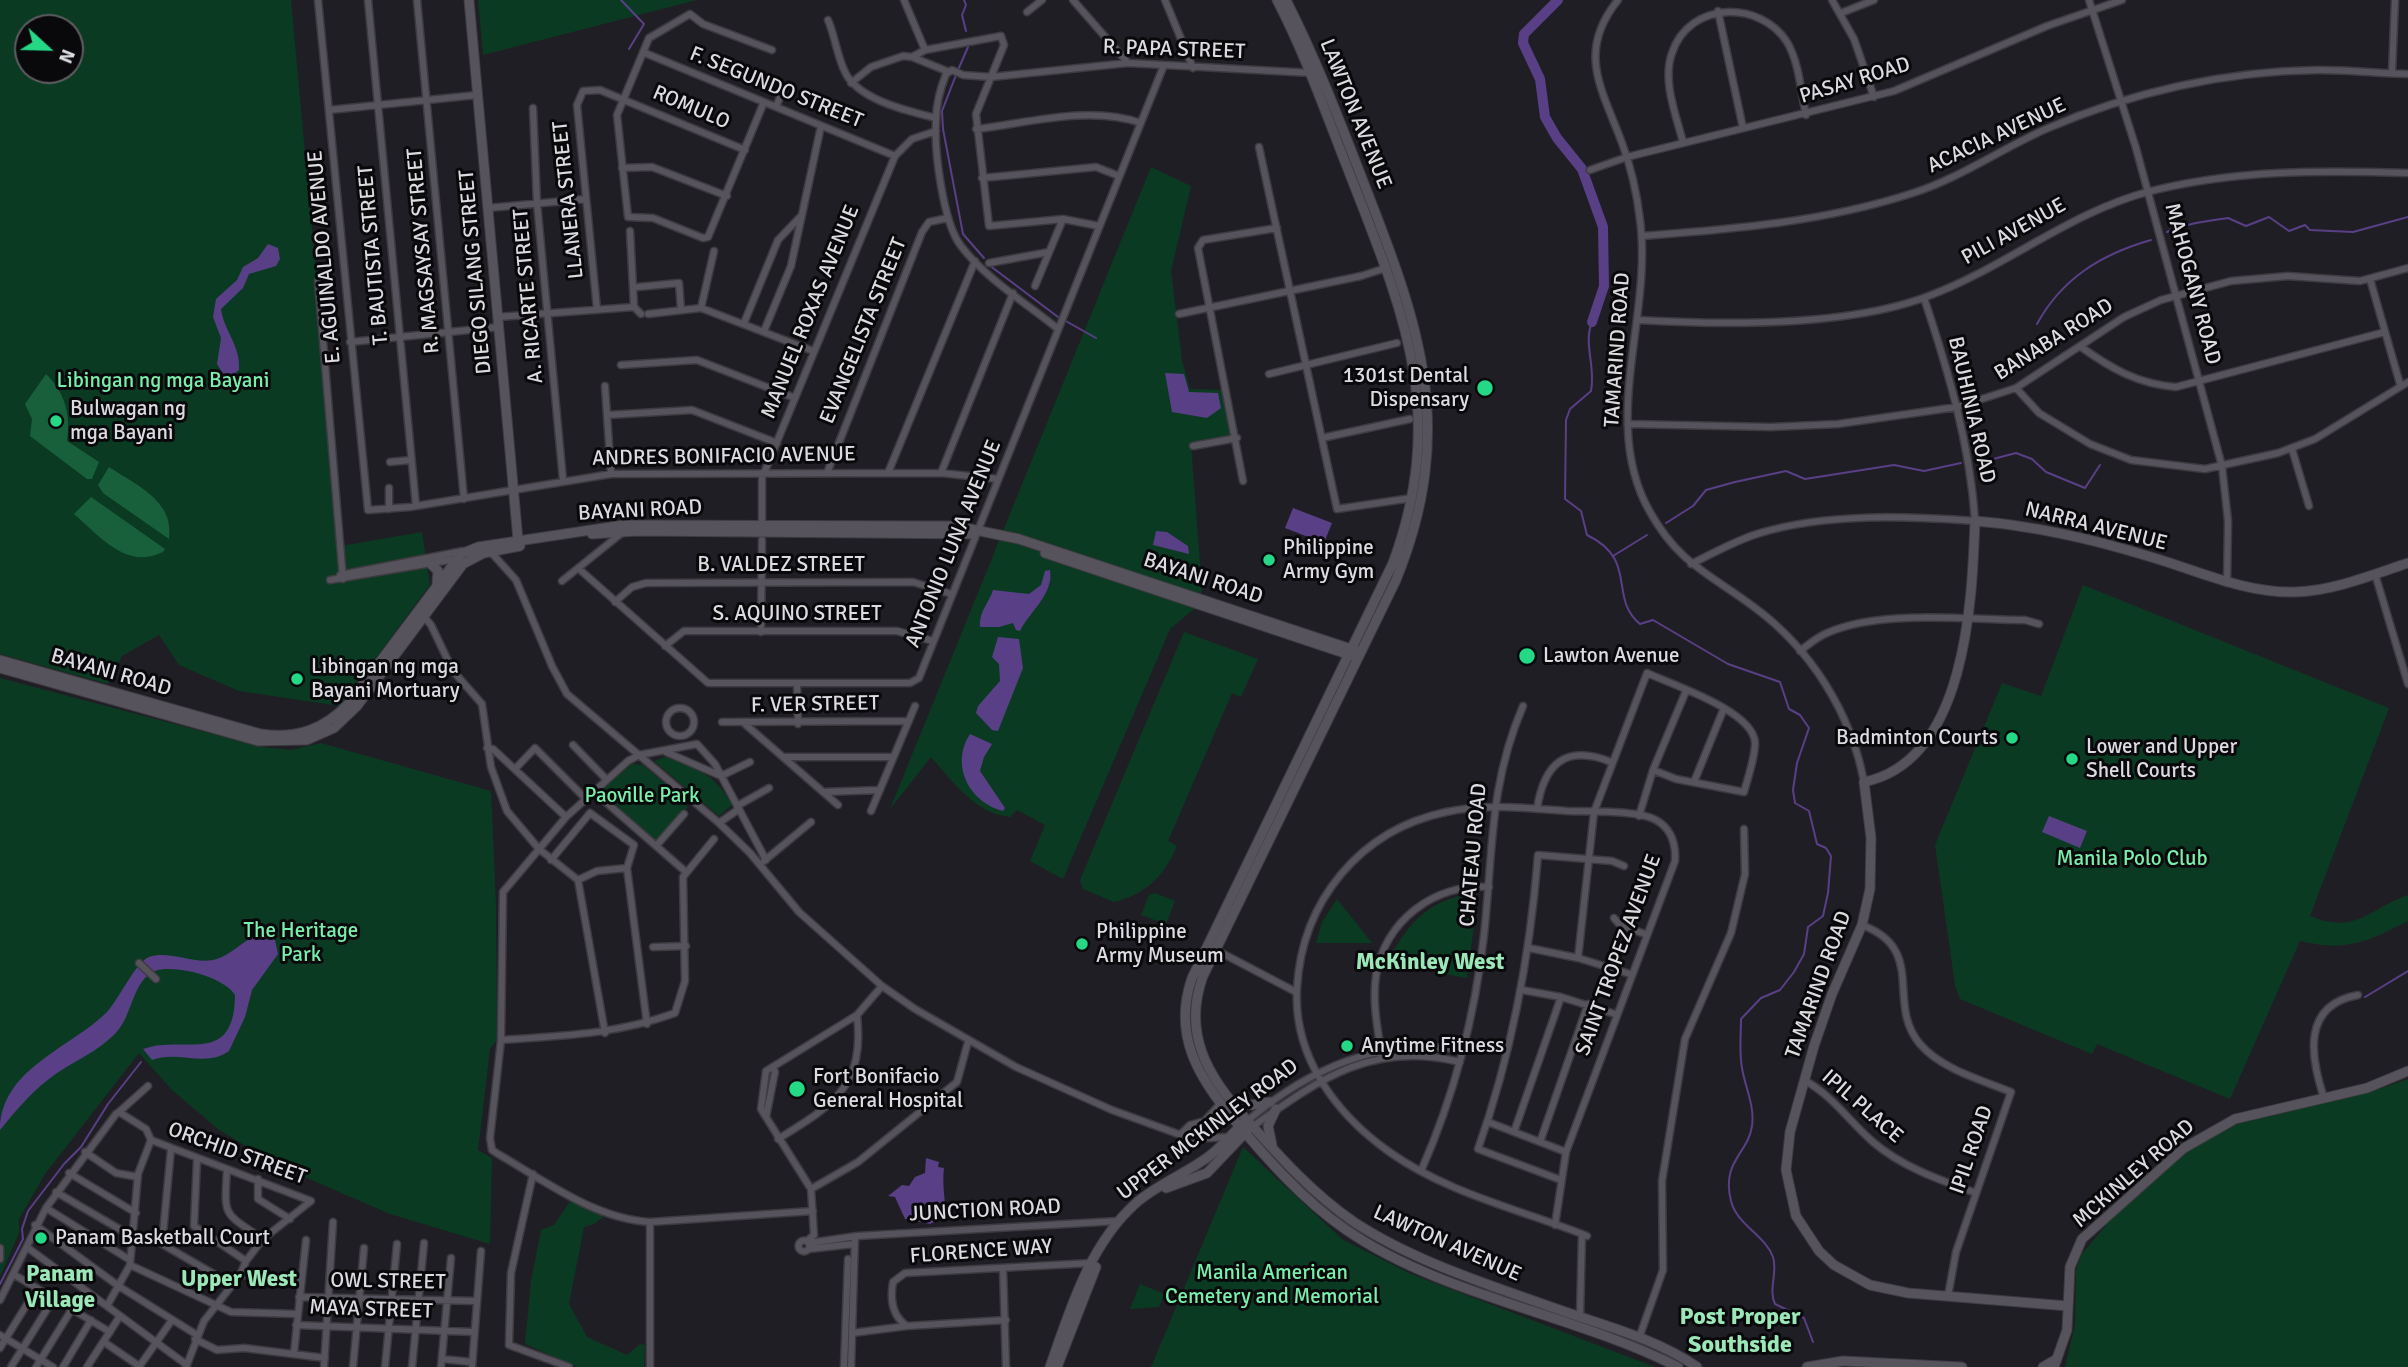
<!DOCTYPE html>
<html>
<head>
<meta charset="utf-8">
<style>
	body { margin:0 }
	#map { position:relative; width:2408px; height:1367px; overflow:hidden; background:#201e25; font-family:Signika,sans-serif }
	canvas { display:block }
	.north { position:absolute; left:14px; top:14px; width:70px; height:70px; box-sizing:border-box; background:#09090c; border:2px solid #5e5d61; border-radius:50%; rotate:112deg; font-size:19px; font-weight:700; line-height:28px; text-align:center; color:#dddbe0 }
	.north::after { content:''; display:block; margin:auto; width:24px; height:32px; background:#25d886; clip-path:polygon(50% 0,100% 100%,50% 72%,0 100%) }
</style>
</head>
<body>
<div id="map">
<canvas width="2408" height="1367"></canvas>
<div class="north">N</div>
</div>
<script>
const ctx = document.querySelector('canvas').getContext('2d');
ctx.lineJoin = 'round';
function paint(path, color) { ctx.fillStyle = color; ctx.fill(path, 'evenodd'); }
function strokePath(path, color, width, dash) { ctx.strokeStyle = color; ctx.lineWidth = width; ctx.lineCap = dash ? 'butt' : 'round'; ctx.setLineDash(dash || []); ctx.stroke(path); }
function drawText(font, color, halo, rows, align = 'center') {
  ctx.font = font + ' Signika,sans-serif'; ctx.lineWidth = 6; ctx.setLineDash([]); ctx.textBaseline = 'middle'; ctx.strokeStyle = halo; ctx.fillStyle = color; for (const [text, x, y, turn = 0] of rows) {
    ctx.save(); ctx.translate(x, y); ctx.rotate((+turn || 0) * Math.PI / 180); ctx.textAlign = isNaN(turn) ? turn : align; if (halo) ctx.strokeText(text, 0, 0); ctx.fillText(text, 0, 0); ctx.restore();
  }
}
paint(new Path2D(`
	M0 0H291L341 546 422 532 430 585 340 706 239 691 179 665 159 635 122 656 108 684 0 654ZM28 28H70V70H28Z
	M478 0H697L483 55Z
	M1151 167 1191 186 1171 271 1182 360 1190 389 1223 390 1232 436 1191 444 1202 590 1194 609 1170 629 1063 879 1030 861 1045 825 1017 810 1010 817C976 814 953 782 931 757L890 809Z
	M2083 585 2389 708 2310 916C2356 935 2369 909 2408 895V921C2367 942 2347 952 2300 941L2230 1099 2097 1044 2092 1054 1960 999 1955 985 1935 845 2002 683 2041 696Z
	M1184 632 1258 659 1241 697 1232 693 1168 841 1177 846C1164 876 1147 894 1114 902L1083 889 1080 880Z
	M0 678 262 747 291 750 321 743 491 791 496 904 497 1040 490 1049 478 1150 492 1158 490 1244 390 1214 277 1165 218 1129 172 1090 139 1053 45 1174 19 1219V1233L0 1277Z
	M668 756C699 770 715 774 732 805L719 816 654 761Z
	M632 764 643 765 685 801 687 808 657 842 601 791Z
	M1155 893 1175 901 1166 924 1141 915 1149 895Z
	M1467 895 1473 896 1477 902 1467 978 1397 966 1401 958 1392 954C1409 922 1431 900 1467 895Z
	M1337 899 1372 943H1316L1322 922Z
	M2408 1079V1367H2065L2075 1325 2076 1271 2081 1255 2112 1218 2182 1156 2200 1143 2238 1124 2370 1092Z
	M1243 1147 1343 1240 1411 1274 1655 1367H1151Z
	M571 1200 604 1216 594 1224 584 1227 569 1304 587 1337 627 1355 640 1344 645 1345 644 1367H577L525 1344 531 1281 541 1230 554 1225Z
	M1140 1284 1165 1294 1159 1307 1130 1309Z`), '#0b3a22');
paint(new Path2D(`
	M46 374C65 393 71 414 67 441L99 462 92 479H87L30 436 32 419 25 404Z
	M109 467C136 485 175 501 169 539L103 493 98 485Z
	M91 497 165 549 163 552C126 570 101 537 74 514Z`), '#18603b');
paint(new Path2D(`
	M268 244 278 248 280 259 276 266 249 274 243 288 221 309C224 331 241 346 239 370L234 374H223L217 364 221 338 213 317 216 299 237 280 243 267 258 258Z
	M1165 373 1184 374 1189 392 1218 393 1221 408 1207 418 1172 412Z
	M1293 508 1332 523 1324 543 1285 528Z
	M1156 531 1167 532 1188 546 1189 554 1153 545Z
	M1050 570C1054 594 1030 611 1020 631L1016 630 1013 623 999 627H980C979 611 989 603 993 590L1029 594 1041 585 1045 571Z
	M998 637 1019 639 1023 668 998 731 992 730 976 713 978 706 1000 681 999 664 992 657Z
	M970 734 992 744 984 757 980 771 1005 808 1003 811C969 802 950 765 970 734Z
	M2049 816 2087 831 2080 848 2042 832Z
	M264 934 275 940 278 954 252 990 245 1017 229 1051C206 1068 178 1050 152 1060L143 1049C184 1034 234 1068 235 995 224 977 175 964 155 971 134 979 132 1013 119 1029 103 1049 78 1059 57 1073 35 1088 17 1109 0 1130 0 1069 71 1048 107 1012 119 999 135 963 149 957 170 950 192 964 213 960 233 956 245 936 264 934Z
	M926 1158 939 1162 938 1167 944 1168C942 1183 945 1199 946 1216L930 1224 905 1219 895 1197 888 1196 902 1185 909 1186 915 1177 925 1173Z`), '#593f86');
strokePath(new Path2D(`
	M621 0 644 24 629 49
	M964 0 966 5 962 15 966 31
	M958 70 968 47
	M956 75 942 111 943 129 963 234 984 258
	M2167 232C2187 223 2207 221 2228 218L2246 226 2269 217 2289 231 2305 225 2310 230 2353 232 2408 217
	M989 265 1058 317
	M1064 320 1096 338
	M1592 322C1583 344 1596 367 1591 391L1570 409 1566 420 1565 499 1581 511 1587 535C1639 560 1608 598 1640 624L1653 620 1728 664 1780 682 1789 709 1800 715 1809 728 1797 763 1793 790 1795 803 1809 811 1817 844 1826 848 1831 856 1828 893 1823 916 1808 927 1804 954 1794 972 1780 990 1761 998 1741 1019C1741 1035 1739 1052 1742 1068 1745 1087 1755 1106 1752 1126 1748 1154 1721 1161 1731 1201 1737 1225 1765 1235 1773 1257 1778 1273 1768 1289 1775 1304L1804 1318 1813 1342
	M2037 324C2062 278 2102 254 2151 240
	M1978 463 2016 453 2032 459 2046 472 2085 488 2100 465
	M1666 523 1693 506 1706 490 1735 482 1786 471 1805 479 1894 465 1924 471 1961 463
	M1613 556 1647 535
	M2365 997 2408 971
	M0 1284 23 1239 22 1229 28 1211 64 1164 81 1147 108 1104 141 1062`), '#593f86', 2);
strokePath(new Path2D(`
	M1558 0 1524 34 1523 43 1540 79 1545 117 1557 138 1582 169 1603 227 1604 286 1592 322`), '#593f86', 10);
const street = new Path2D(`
	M318 0 368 510 410 507 611 474 941 473 998 479
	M368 0 416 506
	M417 0 464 499
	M904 0 925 50
	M1073 0 1128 63
	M1165 0 1193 68
	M1618 0C1576 52 1602 89 1622 143 1631 167 1637 194 1640 220 1653 315 1599 423 1650 512 1679 564 1710 574 1754 607 1811 649 1851 713 1864 782
	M1832 0 1854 39 1874 97
	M2089 0 2136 148 2222 466 2228 521 2227 583
	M1718 11 1743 128
	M1027 12 1042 0
	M1841 13 1874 0
	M828 20C835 36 837 56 845 72 858 100 908 111 936 118
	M645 53 895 156
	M912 57 949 72
	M2392 73 2395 0
	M851 83 871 67 903 56 912 57 925 50 1001 36 1004 45 976 114 989 226 1063 219 1099 226
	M764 102 708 237 703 238 653 218 628 217 617 115 649 38 690 14 703 24 772 50
	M776 107 784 87
	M533 108 537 203 563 480
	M329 110 477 95
	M976 129C1028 123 1090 105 1141 123
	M1683 142C1676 115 1662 81 1672 53 1689 1 1760 0 1787 42 1799 62 1801 92 1806 115
	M1259 147 1337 509 1412 498
	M622 168 652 167 727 196
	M1590 170 1627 157 1894 91 2047 26 2122 0
	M982 178 1096 167 1119 176
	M488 208 586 199
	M630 231 634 307
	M1642 236C1734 229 1824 222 1913 193 1960 178 2001 149 2046 129 2131 92 2225 71 2318 70 2348 70 2378 73 2408 74
	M989 263 1049 252
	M2370 279 2400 384
	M318 281 343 579
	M1035 286 1063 219
	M638 287 679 283 681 310
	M701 308 714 251
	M597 309 577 105 583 91 600 90 745 150
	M648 314 701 308 813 351
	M1179 314 1361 276 1386 268
	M498 317 634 307 641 314
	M1638 320C1724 325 1845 327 1926 297 2005 268 2069 212 2151 191 2235 170 2321 170 2408 173
	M744 323 778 240 800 217
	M1058 329C1026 303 986 279 961 246 943 223 934 150 936 121 936 104 940 89 946 74L952 70 963 75 991 77 1128 63 1312 73
	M764 331 791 266 821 126
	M350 342 499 327
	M2081 347C2112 369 2138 384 2176 387L2385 332
	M621 365 697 360 795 398
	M1269 374 1397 343
	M605 386 611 474
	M2016 388 2039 413 2090 444 2131 460 2205 469 2278 453 2315 439 2408 382
	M607 415 692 410 777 443
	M1628 424 1771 427 1838 424 1957 407 2016 388 2124 317 2161 300 2231 281 2288 276 2360 281 2408 268
	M1322 438 1410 419
	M1193 446 1237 438
	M2292 449 2309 506
	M390 462 411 460
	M827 473 922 232 929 222 948 218
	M888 473 975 261
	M941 473 1013 293
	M1243 481 1198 248 1203 240 1277 228
	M389 488V509
	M762 530V478L895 156 912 139 936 131
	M489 550 516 580 552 666 567 694 719 823 750 853 799 912 882 986 915 1009 1016 1067 1112 1110 1192 1139 1229 1137
	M1691 564C1714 553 1736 540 1760 533 1827 513 1906 516 1975 521 1970 444 1948 370 1924 298
	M578 568 708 683H910L919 678 1164 65
	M2375 574 2408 684
	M340 575 463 551
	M330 580 456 559
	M562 581 623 532
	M615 602 632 587 646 583 913 582 951 594
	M422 614 431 625 453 671 482 704 491 767 507 811 539 849 578 880 605 1033
	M761 632 762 540
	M665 646 684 631H897L933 641
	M1800 651C1808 645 1817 637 1827 633 1881 609 1966 620 2025 620L2039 624
	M797 683 798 724
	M666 722a14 14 0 1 1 28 0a14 14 0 1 1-28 0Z
	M722 722 909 721
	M745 724 838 805
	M573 745 606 779
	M487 748 493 749 566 817
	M666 752 721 776 750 762
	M784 757H893
	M515 769 535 748 585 798
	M1694 782 1724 708
	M593 791 686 872
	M823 792 880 790
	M737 806 769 788
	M1537 809C1544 763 1566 744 1611 762
	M871 811 915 706
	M1639 816 1653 770 1686 691
	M719 823 739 809
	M656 846 684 814
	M551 860 590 813 634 845 627 868 647 1024
	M766 860 715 764 697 744 639 755 628 761 566 817 503 892 501 1040 490 1138 492 1150 498 1154C545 1181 595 1219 650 1222L813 1211
	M764 861 811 822
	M578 880 597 871 627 868
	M1614 918 1620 925 1645 934
	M1862 925C1928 950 1885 1003 1920 1044 1941 1069 1982 1080 2011 1092L1956 1252 1948 1296
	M653 947 686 946
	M1529 948 1578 958 1630 974
	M1216 950 1296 992
	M1578 958 1594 812 1647 673C1673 685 1754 711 1755 743 1755 758 1748 777 1744 792L1676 779 1653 770
	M139 963 156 979
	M1522 990 1561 997 1615 1014
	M501 1040C561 1036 618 1034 675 1013L685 981 683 877 714 839
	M1382 1058C1378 1031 1372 1003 1376 976 1384 921 1435 883 1489 887
	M1804 1080C1833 1096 1848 1120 1873 1142 1902 1167 1940 1180 1976 1193
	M2324 1098C2310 1056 2302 1005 2358 995
	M119 1112 148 1086
	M766 1117 775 1072 773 1067
	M1247 1121C1310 1068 1380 1037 1463 1050
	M1488 1122 1566 1152
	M1252 1127C1320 1079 1373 1040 1460 1062
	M1514 1132 1561 997
	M1180 1135 1190 1125 1205 1121
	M1183 1136 1200 1126 1220 1104
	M778 1139C833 1105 865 1087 857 1015L882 986
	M151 1140 311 1201 263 1239 246 1261 240 1275 204 1321 186 1367
	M1540 1142 1588 1004
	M171 1149 162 1244 231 1284
	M85 1152 116 1173 138 1177
	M197 1160 194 1226 246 1261
	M227 1169C224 1218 223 1212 263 1239
	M1421 1171C1454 1096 1475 1016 1484 935 1493 853 1489 785 1523 706
	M69 1173 136 1213
	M533 1174 511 1273 509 1345 569 1367
	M258 1179V1199L290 1219
	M1561 1180 1478 1149C1512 1053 1530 956 1538 855L1612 861 1624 866
	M811 1189 858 1162 957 1082 968 1042
	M56 1192 133 1237
	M46 1208 130 1260
	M35 1225 120 1287 197 1335
	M1555 1225 1566 1152 1675 861C1676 844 1672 829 1656 820 1638 810 1590 812 1567 811 1528 808 1485 803 1446 812 1360 830 1302 901 1297 988 1293 1056 1335 1113 1388 1151 1446 1193 1522 1210 1587 1236
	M798.5 1246a5.5 5.5 0 1 1 11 0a5.5 5.5 0 1 1-11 0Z
	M807 1241 814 1235 811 1189 761 1109 766 1071 857 1015
	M809 1243 857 1236 1118 1221
	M0 1248V1259
	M28 1248 187 1365
	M809 1249 854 1244
	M130 1265 231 1312 297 1314
	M1003 1268 1006 1367
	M13 1274 110 1332
	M240 1275 300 1278
	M299 1297 476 1301
	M0 1300 46 1208 116 1114 119 1112 146 1129 151 1140
	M107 1306 130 1265 138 1174 151 1140
	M1580 1317 1582 1234
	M1006 1320 907 1326C892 1316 890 1299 893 1282L905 1273 1092 1263
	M296 1325 474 1332
	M852 1333 907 1326
	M0 1335 53 1367
	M1639 1338 1663 1270 1662 1181 1685 1039 1731 933 1745 874 1744 829
	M195 1339 217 1350 244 1348 325 1358
	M104 1342 139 1366
	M0 1348 37 1288
	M294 1353 306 1240
	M442 1359 472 1362
	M11 1367 54 1298
	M36 1367 72 1309
	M63 1367 91 1320
	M87 1367 120 1316
	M139 1367 172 1320
	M324 1367 333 1222
	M353 1367 364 1248
	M385 1367 397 1244
	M412 1367 424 1243
	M441 1367 451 1258
	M472 1367 481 1251
	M650 1367V1222
	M844 1367 848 1259
	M851 1367 855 1238`);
const secondary = new Path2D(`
	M469 0 518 540
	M1277 0C1306 56 1326 114 1349 172 1404 313 1448 412 1393 563L1192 978C1172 1035 1199 1079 1235 1121 1268 1160 1303 1200 1345 1229 1441 1296 1574 1314 1678 1367
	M1286 0C1316 59 1339 119 1363 181 1419 324 1458 428 1396 580L1203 976C1182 1034 1208 1077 1246 1119 1279 1156 1313 1194 1354 1222 1413 1261 1487 1284 1554 1308 1601 1325 1656 1338 1697 1367
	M592 534 637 531 974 534
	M1045 553 1353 656
	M430 563 438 571 437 582
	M0 660 261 734C297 739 325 729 349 703L461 554 478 547 624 525 956 526 1019 539 1357 651
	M0 668 258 741 307 740 334 728 357 706 463 564 484 553 520 546
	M1231 1101 1252 1105 1270 1102
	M1272 1145 1268 1126 1276 1109
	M1166 1188 1207 1173 1249 1129
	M2068 1306 1908 1293 1870 1285 1834 1265 1819 1251 1796 1216 1786 1170 1790 1132 1814 1046 1832 994 1862 925 1870 889 1871 838 1864 782C1966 761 1972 603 1975 521 2036 526 2093 539 2151 557 2199 571 2244 593 2295 592 2333 591 2372 575 2408 563
	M1050 1367C1070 1310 1089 1245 1136 1203 1158 1184 1185 1174 1208 1157 1221 1148 1231 1134 1243 1124
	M1057 1367 1096 1267
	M1807 1367 1843 1361 1962 1367
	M2043 1367 2057 1359
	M2054 1367 2067 1330 2070 1267 2082 1239 2184 1148 2235 1119 2367 1088 2408 1071`);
strokePath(street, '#3d3b40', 9);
strokePath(secondary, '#3d3b40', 11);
strokePath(street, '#56535c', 6);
strokePath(secondary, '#56535c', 9);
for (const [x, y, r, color] of [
	[1485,388,9,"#25d886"],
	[56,421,7,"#25d886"],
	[1269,560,7,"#25d886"],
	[1527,656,9,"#25d886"],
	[297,679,7,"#25d886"],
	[2012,738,7,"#25d886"],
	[2072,759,7,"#25d886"],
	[1082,944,7,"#25d886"],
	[1347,1046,7,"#25d886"],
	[797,1089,9,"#25d886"],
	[41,1238,7,"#25d886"]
]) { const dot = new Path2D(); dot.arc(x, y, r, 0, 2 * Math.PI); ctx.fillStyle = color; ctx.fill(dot); strokePath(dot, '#09090c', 2.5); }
drawText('21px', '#dddbe0', '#09090c', [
	["R. PAPA STREET",1174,50,2],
	["PASAY ROAD",1855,81,-17],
	["F. SEGUNDO STREET",776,88,22],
	["ROMULO",691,108,23],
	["LAWTON AVENUE",1355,114,68],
	["ACACIA AVENUE",1997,136,-25],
	["LLANERA STREET",569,200,-96],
	["PILI AVENUE",2014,232,-29],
	["R. MAGSAYSAY STREET",424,251,-95],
	["T. BAUTISTA STREET",374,255,-95],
	["E. AGUINALDO AVENUE",325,257,-95],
	["DIEGO SILANG STREET",476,272,-95],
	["MAHOGANY ROAD",2192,284,75],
	["A. RICARTE STREET",529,296,-95],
	["MANUEL ROXAS AVENUE",811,312,-68],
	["EVANGELISTA STREET",864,331,-68],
	["BANABA ROAD",2054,340,-32],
	["TAMARIND ROAD",1618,350,-86],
	["BAUHINIA ROAD",1971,410,77],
	["ANDRES BONIFACIO AVENUE",724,457,-1],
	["BAYANI ROAD",640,511,-3],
	["NARRA AVENUE",2096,527,14],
	["ANTONIO LUNA AVENUE",954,544,-68],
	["B. VALDEZ STREET",781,565],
	["BAYANI ROAD",1203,579,18],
	["S. AQUINO STREET",797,614],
	["BAYANI ROAD",111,673,16],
	["F. VER STREET",815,705,-1],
	["CHATEAU ROAD",1474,855,-85],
	["SAINT TROPEZ AVENUE",1619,955,-70],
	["TAMARIND ROAD",1819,985,-70],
	["IPIL PLACE",1862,1107,41],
	["UPPER MCKINLEY ROAD",1208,1130,-37],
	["IPIL ROAD",1972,1150,-71],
	["ORCHID STREET",237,1154,20],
	["MCKINLEY ROAD",2134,1174,-41],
	["JUNCTION ROAD",985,1211,-3],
	["LAWTON AVENUE",1447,1244,24],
	["FLORENCE WAY",981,1252,-4],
	["OWL STREET",388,1282,1],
	["MAYA STREET",371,1310,2]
]);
drawText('21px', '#dddbe0', '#09090c', [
	["1301st Dental",1469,376,"right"],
	["Dispensary",1469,400,"right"],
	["Bulwagan ng",70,409],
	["mga Bayani",70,433],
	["Philippine",1283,548],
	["Army Gym",1283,572],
	["Lawton Avenue",1543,656],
	["Libingan ng mga",311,667],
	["Bayani Mortuary",311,691],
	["Badminton Courts",1998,738,"right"],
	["Lower and Upper",2086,747],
	["Shell Courts",2086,771],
	["Philippine",1096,932],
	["Army Museum",1096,956],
	["Anytime Fitness",1361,1046],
	["Fort Bonifacio",813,1077],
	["General Hospital",813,1101],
	["Panam Basketball Court",55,1238]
], 'left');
drawText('21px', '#78efab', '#09090c', [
	["Libingan ng mga Bayani",163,381],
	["Paoville Park",642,796],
	["Manila Polo Club",2132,859],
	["The Heritage",301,931],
	["Park",301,955],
	["Manila American",1272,1273],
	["Cemetery and Memorial",1272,1297]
]);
drawText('bold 23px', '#9be7b8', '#09090c', [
	["McKinley West",1430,963],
	["Panam",60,1275],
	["Village",60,1301],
	["Upper West",239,1280]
]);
drawText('bold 24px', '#9be7b8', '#09090c', [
	["Post Proper",1740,1318],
	["Southside",1740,1346]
]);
</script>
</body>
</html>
